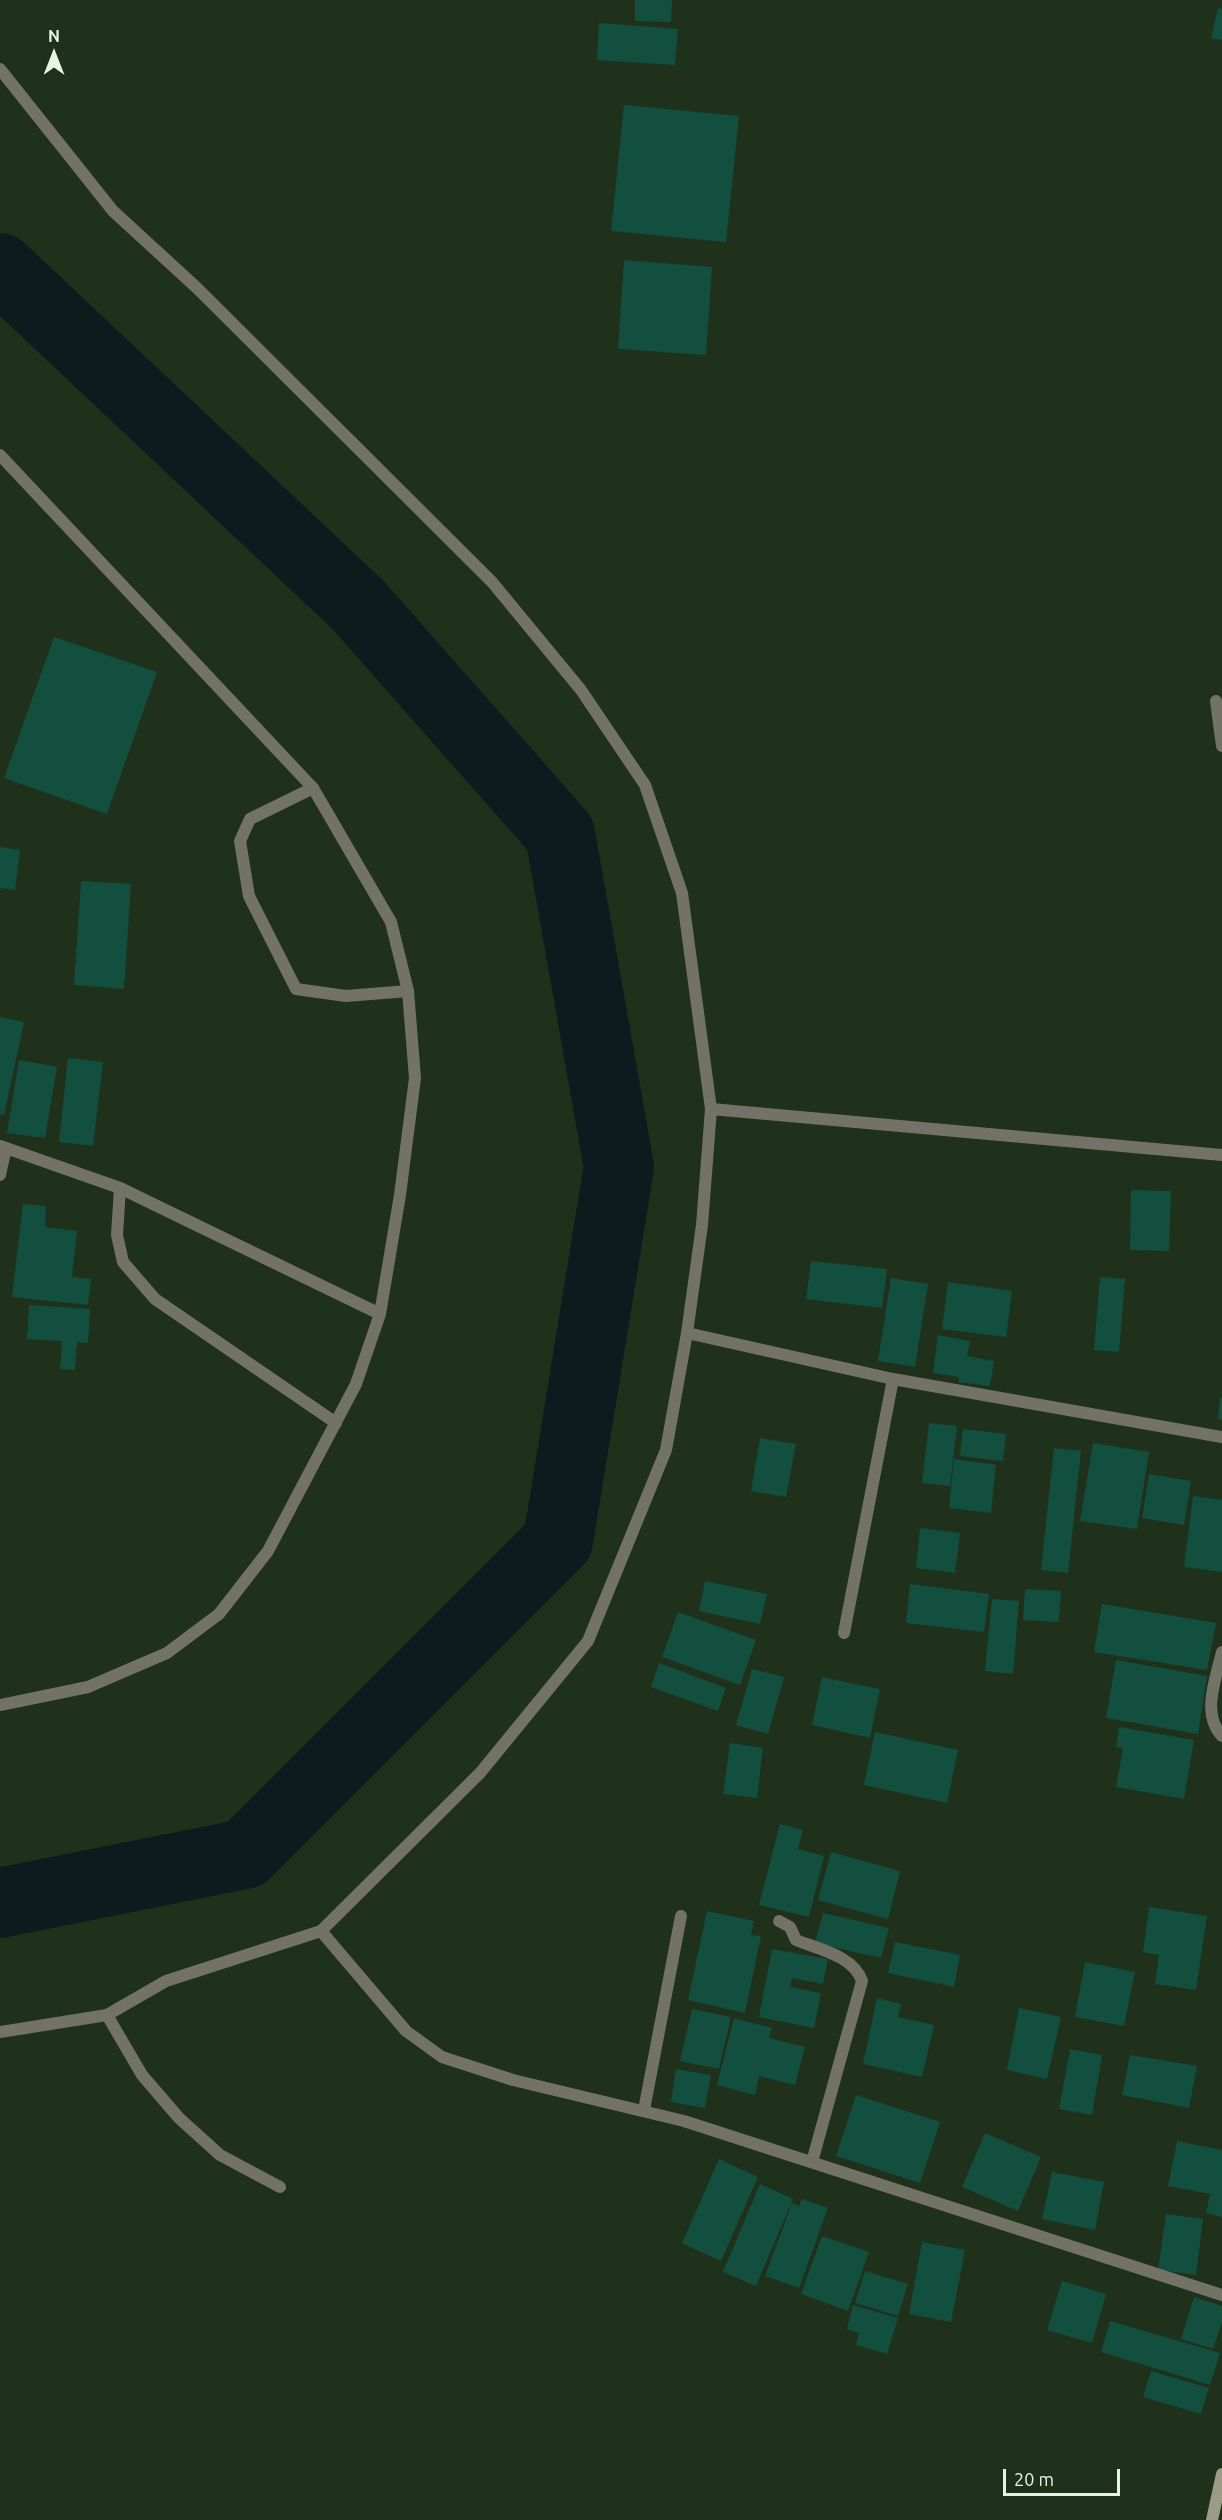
<!DOCTYPE html>
<html>
<head>
<meta charset="utf-8">
<style>
	body { margin:0 }
	#map { position:relative; width:1222px; height:2520px; overflow:hidden; background:#1f311b; font-family:Ubuntu,sans-serif }
	canvas { display:block }
	.north { position:absolute; left:24px; top:24px; width:60px; height:60px; -webkit-text-stroke:4px #1f311b; paint-order:stroke; rotate:0deg; font-size:16px; font-weight:700; line-height:24px; text-align:center; color:#e7f3e4 }
	.north::after { content:''; display:block; margin:auto; width:21px; height:27px; background:#e7f3e4; clip-path:polygon(50% 0,100% 100%,50% 72%,0 100%) }
	.scale { position:absolute; left:1003px; top:2469px; width:117px; height:27px; box-sizing:border-box; border:3px solid #e7f3e4; border-top:0; padding-left:8px; font-size:18px; line-height:21px; white-space:nowrap; color:#e7f3e4; -webkit-text-stroke:4px #1f311b; paint-order:stroke }
</style>
</head>
<body>
<div id="map">
<canvas width="1222" height="2520"></canvas>
<div class="north">N</div>
<div class="scale">20 m</div>
</div>
<script>
const ctx = document.querySelector('canvas').getContext('2d');
ctx.lineJoin = 'round';
function strokePath(path, color, width, dash) { ctx.strokeStyle = color; ctx.lineWidth = width; ctx.lineCap = dash ? 'butt' : 'round'; ctx.setLineDash(dash || []); ctx.stroke(path); }
function paint(path, color) { ctx.fillStyle = color; ctx.fill(path, 'evenodd'); }
strokePath(new Path2D(`
	M0 268 358 605 560 834 619 1167 558 1541 245 1854 0 1903`), '#0c1c1e', 70);
paint(new Path2D(`
	M635 0H672L671 22 635 21Z
	M1218 8 1222 9V40L1211 38Z
	M599 23 678 29 675 65 597 60Z
	M624 105 739 116 726 242 611 231Z
	M624 260 712 267 706 355 618 349Z
	M54 637 157 672 107 814 4 778Z
	M0 847 20 850 15 890 0 888Z
	M81 881 131 884 124 989 74 985Z
	M0 1017 24 1022 4 1115 0 1114Z
	M68 1058 103 1062 93 1146 59 1142Z
	M19 1060 57 1067 45 1138 7 1133Z
	M1131 1190 1171 1191 1169 1251 1130 1250Z
	M23 1204 46 1206 45 1227 77 1231 72 1277 91 1279 88 1305 12 1297Z
	M811 1261 887 1269 882 1308 806 1299Z
	M1100 1277 1125 1279 1119 1352 1094 1350Z
	M891 1278 928 1284 915 1367 878 1361Z
	M948 1282 1012 1291 1006 1337 942 1329Z
	M29 1305 90 1309 88 1343 77 1342 75 1370 60 1369 62 1341 27 1339Z
	M938 1335 970 1341 967 1356 994 1361 990 1386 958 1382 959 1377 933 1373Z
	M1220 1398H1222V1420L1218 1419Z
	M929 1423 957 1426 950 1486 922 1483Z
	M963 1429 1006 1434 1003 1461 960 1456Z
	M760 1438 796 1444 786 1497 751 1491Z
	M1093 1443 1149 1452 1137 1529 1080 1521Z
	M1054 1448 1081 1451 1068 1573 1041 1570Z
	M954 1459 996 1465 991 1513 949 1508Z
	M1149 1474 1191 1481 1184 1525 1142 1518Z
	M1193 1496 1222 1500V1572L1184 1567Z
	M920 1528 960 1533 955 1573 916 1568Z
	M705 1581 767 1594 760 1624 699 1611Z
	M910 1584 989 1594 984 1632 906 1623Z
	M1025 1589 1061 1591 1059 1622 1023 1620Z
	M992 1599 1019 1601 1013 1674 985 1671Z
	M1102 1604 1216 1623 1207 1670 1094 1652Z
	M678 1612 756 1640 740 1685 662 1657Z
	M1116 1660 1207 1676 1198 1734 1106 1718Z
	M659 1663 726 1688 718 1711 651 1687Z
	M752 1669 784 1677 768 1734 736 1725Z
	M822 1677 880 1689 870 1738 812 1725Z
	M1119 1727 1194 1740 1184 1799 1116 1787 1123 1748 1116 1747Z
	M875 1732 958 1750 947 1803 864 1785Z
	M730 1743 763 1748 757 1798 723 1794Z
	M780 1824 803 1830 798 1849 824 1856 809 1917 759 1905Z
	M831 1852 900 1871 888 1919 818 1900Z
	M1149 1907 1207 1916 1196 1990 1155 1984 1159 1955 1143 1952Z
	M707 1911 754 1921 751 1935 761 1936 745 2013 688 2000Z
	M823 1913 889 1928 881 1958 815 1943Z
	M895 1942 960 1955 954 1987 888 1973Z
	M772 1949 828 1959 823 1984 792 1978 790 1987 821 1993 814 2028 759 2017Z
	M1085 1962 1135 1972 1124 2026 1075 2017Z
	M877 1998 901 2004 898 2017 934 2025 922 2077 863 2064Z
	M1019 2008 1061 2017 1047 2079 1007 2070Z
	M692 2009 731 2017 719 2069 680 2061Z
	M734 2018 772 2028 769 2038 805 2047 795 2085 759 2076 755 2095 717 2085Z
	M1070 2049 1102 2055 1092 2115 1059 2109Z
	M1130 2055 1197 2066 1189 2108 1122 2095Z
	M676 2069 711 2075 705 2108 671 2102Z
	M856 2095 940 2122 920 2183 836 2156Z
	M985 2133 1041 2157 1018 2211 962 2187Z
	M1177 2141 1222 2150V2217L1206 2213 1210 2194 1168 2186Z
	M719 2159 758 2177 721 2261 682 2243Z
	M1052 2172 1104 2182 1095 2230 1042 2219Z
	M760 2184 793 2199 756 2286 723 2272Z
	M802 2199 828 2208 799 2288 765 2276 792 2203 799 2206Z
	M1166 2214 1203 2219 1196 2275 1158 2270Z
	M822 2236 869 2252 848 2311 801 2294Z
	M922 2242 965 2250 951 2322 909 2314Z
	M865 2271 908 2284 898 2316 855 2303Z
	M1062 2281 1106 2294 1092 2343 1047 2330Z
	M1194 2297 1222 2306V2322L1213 2349 1181 2339Z
	M853 2305 898 2318 887 2354 856 2345 859 2333 847 2329Z
	M1110 2321 1220 2353 1210 2385 1101 2352Z
	M1151 2371 1209 2388 1201 2414 1143 2397Z`), '#124f3f');
strokePath(new Path2D(`
	M313 788 250 819 240 841 249 896 296 989 346 996 408 991
	M779 1921 790 1927 796 1940C818 1949 854 1956 862 1981L812 2162
	M107 2015 142 2075 179 2118 220 2155 280 2187
	M644 2110 681 1916`), '#727366', 12);
strokePath(new Path2D(`
	M0 69 113 211 197 288 492 582 581 690 645 785 682 893 711 1109 702 1225 687 1333 666 1450 588 1641 480 1773 321 1931 166 1981 107 2015 0 2032
	M0 455 313 788 391 922 408 991 415 1078 400 1195 380 1314 356 1384 268 1551 219 1614 167 1653 88 1687 0 1705
	M1216 701 1222 746
	M711 1109 1222 1155
	M0 1146 120 1188 380 1314
	M0 1175 6 1148
	M120 1188 117 1235 123 1262 155 1299 336 1423
	M687 1333 893 1379 1222 1437
	M844 1633 893 1379
	M1222 1652C1216 1678 1201 1714 1222 1736
	M321 1931 406 2031 442 2057 513 2080 684 2121 1222 2295`), '#727366', 12);
strokePath(new Path2D(`
	M1212 2520 1222 2474`), '#9b9b86', 12);
</script>
</body>
</html>
